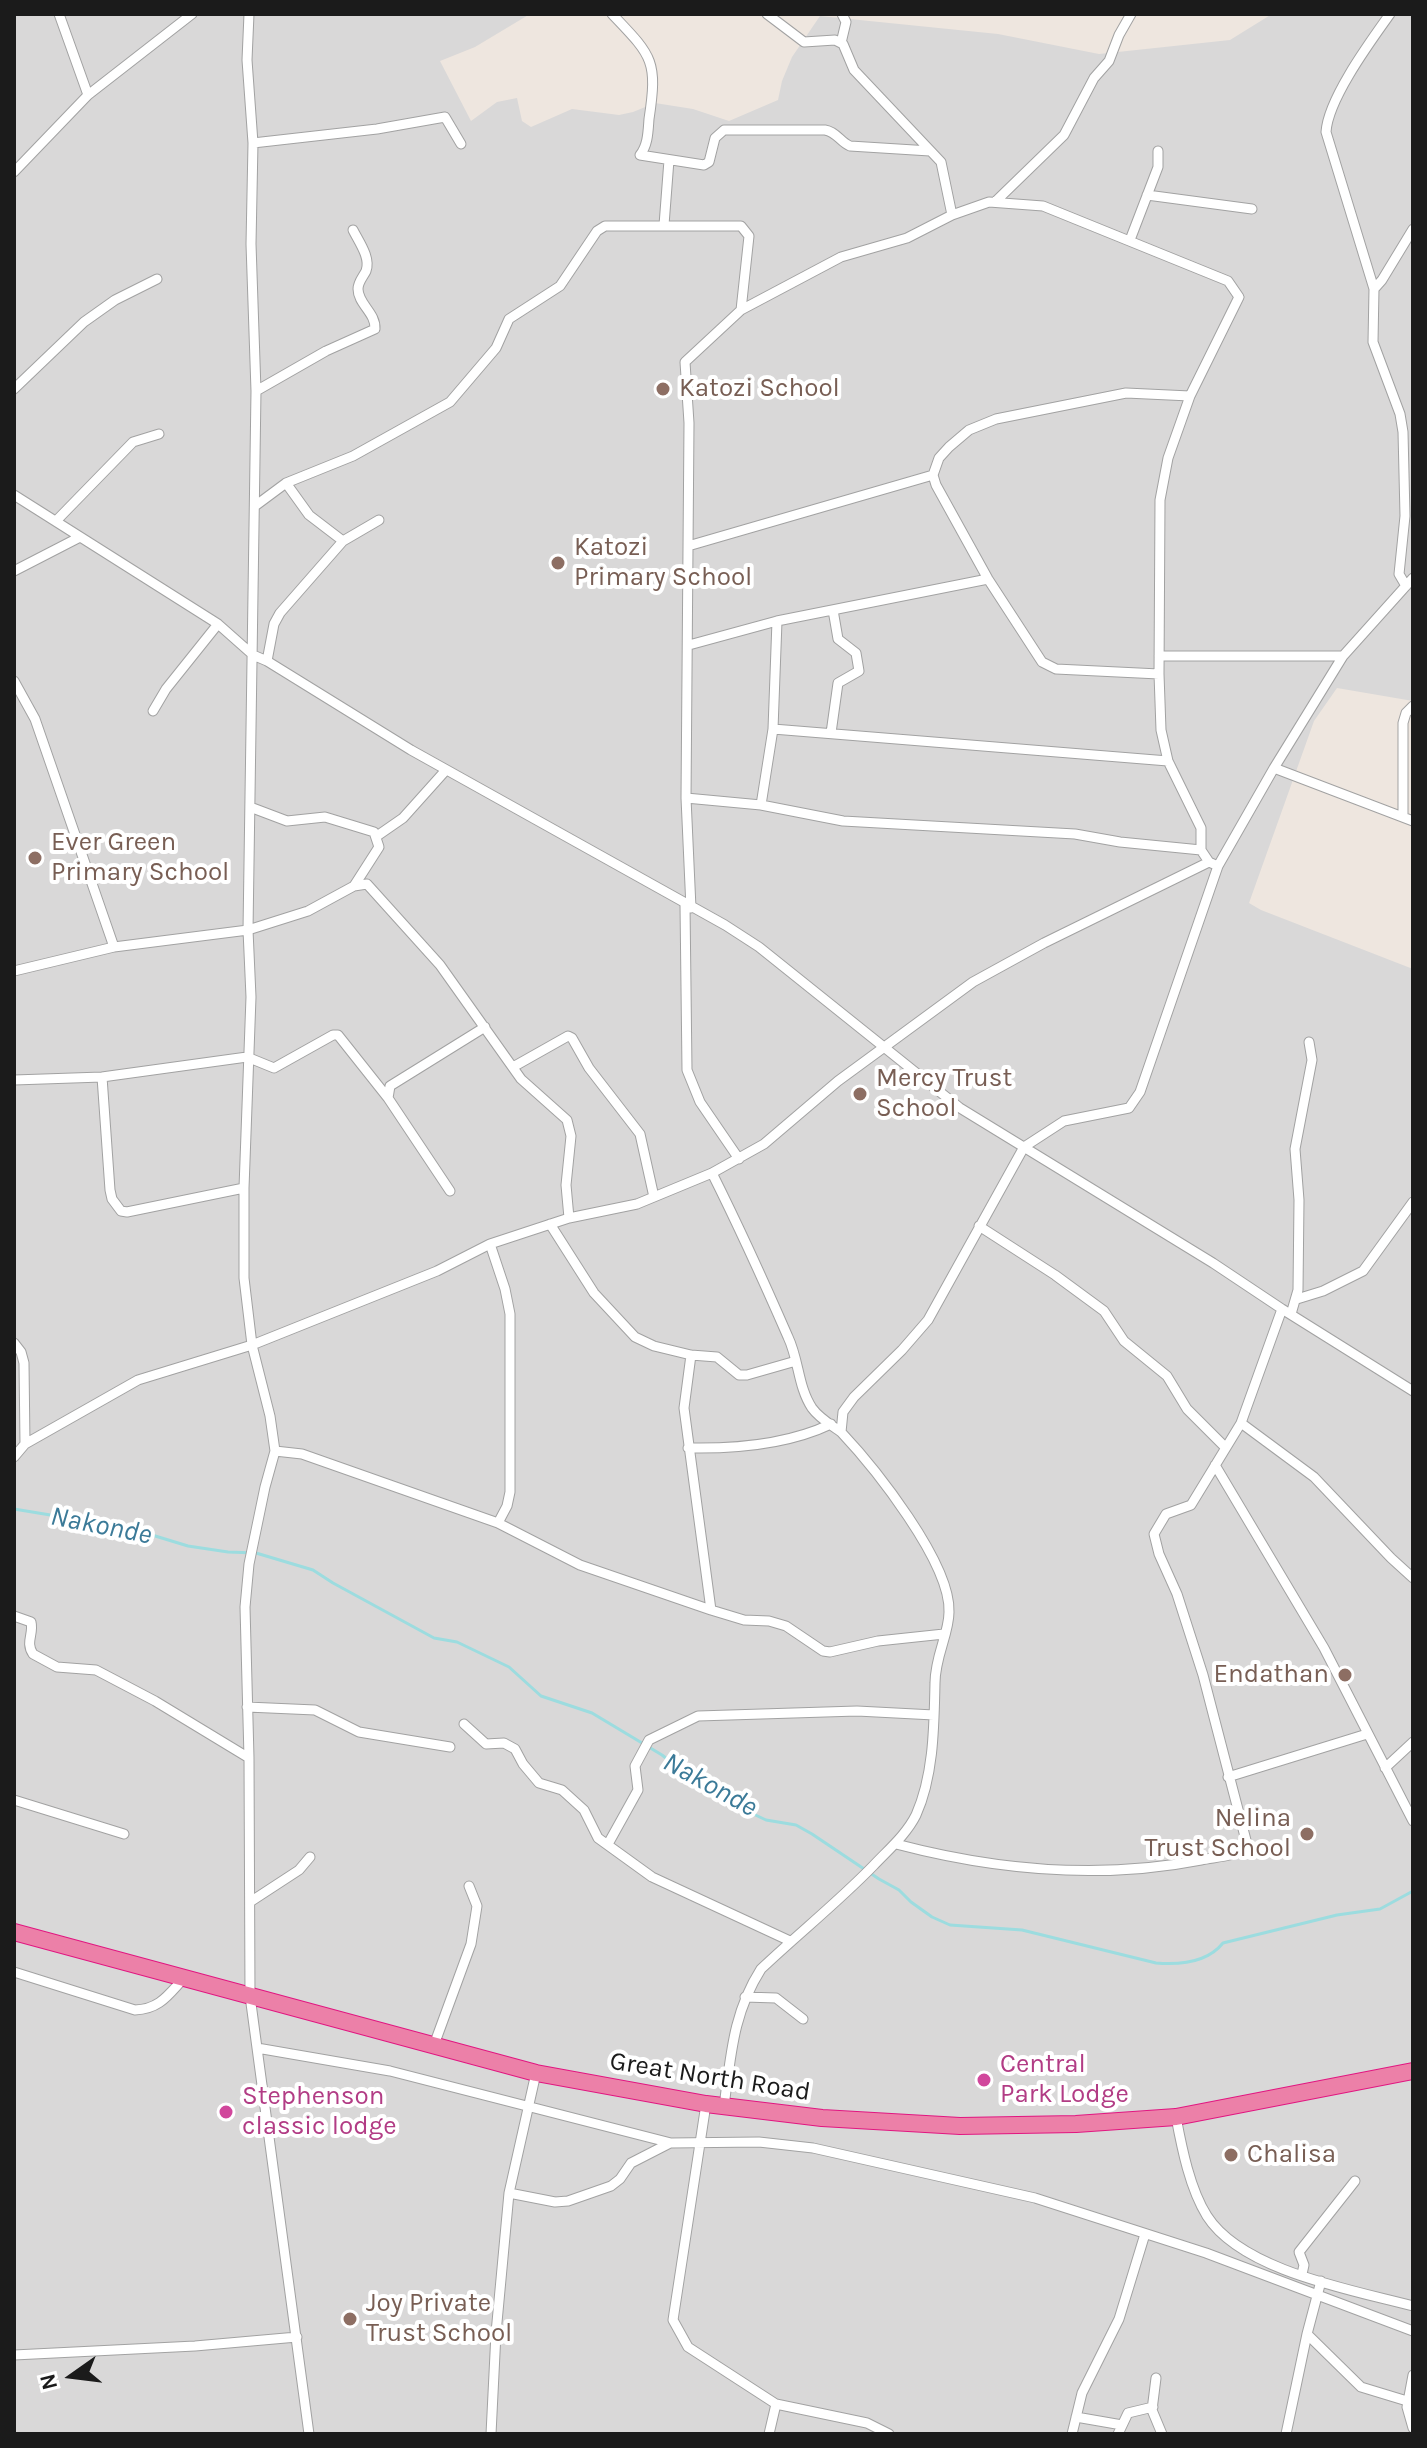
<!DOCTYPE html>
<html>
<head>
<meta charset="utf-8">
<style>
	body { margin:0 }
	#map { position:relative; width:1427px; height:2448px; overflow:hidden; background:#eee6df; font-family:Karla,sans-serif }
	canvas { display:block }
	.frame { position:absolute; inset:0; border:16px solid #1b1b1b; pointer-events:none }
	.north { position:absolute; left:32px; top:2336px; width:80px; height:80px; -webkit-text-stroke:6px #fff; paint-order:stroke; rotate:256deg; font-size:22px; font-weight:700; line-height:32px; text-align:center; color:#1b1b1b }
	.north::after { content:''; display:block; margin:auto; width:28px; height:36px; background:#1b1b1b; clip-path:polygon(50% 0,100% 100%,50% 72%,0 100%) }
</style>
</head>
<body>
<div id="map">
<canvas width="1427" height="2448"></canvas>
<div class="frame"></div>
<div class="north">N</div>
</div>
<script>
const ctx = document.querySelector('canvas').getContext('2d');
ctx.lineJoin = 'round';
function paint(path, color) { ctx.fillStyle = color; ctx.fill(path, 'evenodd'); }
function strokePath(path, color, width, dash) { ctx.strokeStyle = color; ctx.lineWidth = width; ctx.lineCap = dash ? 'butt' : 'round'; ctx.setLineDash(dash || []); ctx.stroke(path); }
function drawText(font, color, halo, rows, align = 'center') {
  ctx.font = font + ' Karla,sans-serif'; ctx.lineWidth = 8; ctx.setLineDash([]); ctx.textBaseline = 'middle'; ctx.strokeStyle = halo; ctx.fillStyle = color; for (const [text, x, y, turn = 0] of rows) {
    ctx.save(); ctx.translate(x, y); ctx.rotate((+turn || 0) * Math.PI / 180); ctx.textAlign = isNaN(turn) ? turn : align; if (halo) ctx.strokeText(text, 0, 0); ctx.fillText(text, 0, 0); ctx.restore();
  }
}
paint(new Path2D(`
	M14 14H530L475 47 440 61 471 121 497 102 517 98 522 121 531 127 572 109 619 115 633 112 655 103 693 109 729 121 778 100 782 81 792 57 820 16 998 34 1099 54 1230 40 1272 14H1413V701L1337 688 1314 721 1249 903 1261 910 1413 969V2434H14Z`), '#d9d8d8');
strokePath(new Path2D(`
	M14 1509 129 1528 188 1546 228 1552 256 1553 313 1570 333 1583 434 1638 457 1642 509 1667 541 1696 592 1713 662 1755 695 1781 730 1803 766 1820 796 1825 812 1834 879 1879 899 1890 911 1902 932 1917 950 1925 1022 1930 1156 1963C1180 1965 1207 1963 1223 1943L1337 1915 1380 1909 1413 1891`), '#9cdcdf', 3);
const street = new Path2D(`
	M59 14 88 95
	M249 14 247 60 253 143 251 244 256 391 248 930 251 997 244 1188V1278L252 1345 270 1416 275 1451 265 1487 249 1564 245 1607 249 1758 250 1996 309 2434
	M612 14C652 56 658 60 649 119 648 132 648 145 640 155L704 165 709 162 715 138 724 130H825C837 132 840 142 850 146L930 151
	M767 14 804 42 835 40 843 44 854 70 941 162 952 215
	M1390 14C1370 42 1328 99 1326 132L1374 289 1373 342 1400 414 1403 432 1405 516 1399 574 1406 586
	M841 43 846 22 842 14
	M253 143 377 129 445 117 461 144
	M14 172 88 95 192 14
	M1147 195 1252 209
	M995 202 1064 135 1094 78 1109 61 1119 35 1131 14
	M664 225 669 160
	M1130 240 1158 167V151
	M1374 289 1382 280 1413 229
	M14 389 84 322 115 300 157 279
	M256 391 326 351 375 329C376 313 358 304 358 289 358 282 363 277 366 271 371 258 359 242 353 230
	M286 483 309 515 343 541
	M14 495 218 624 253 655 267 661 411 750 725 925 759 947 960 1108 1213 1263 1282 1309 1413 1391
	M255 506 286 483 353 456 450 402 496 348 509 319 560 286 597 231 605 226H741L749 236 741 310
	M56 521 133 442 159 434
	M688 546 933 475
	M14 571 80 537
	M689 645 777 621 988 579
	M1159 656H1343
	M267 661 274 624 280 613 343 541 379 520
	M1159 674 1056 669 1042 662 988 579 936 485 933 475 939 458 949 447 969 430 996 419 1126 393 1190 396
	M14 681 35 719 114 947
	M153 711 166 689 218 624
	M773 729 1168 761
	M831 733 838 683 859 671 856 653 838 639 833 610
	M1274 768 1413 821
	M686 798 761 805 843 821 1075 834 1120 842 1201 850
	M761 805 773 729 777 621
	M250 807 287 821 325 817 374 832 379 847 354 886
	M1403 816V723L1406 713 1413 706
	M377 836 403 818 446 770
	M685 905 687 1070 700 1102 739 1159
	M691 908 686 798 689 423 685 362 741 310 841 257 907 238 952 215 989 202 1043 206 1228 281 1239 297 1190 396 1168 458 1160 500 1159 674 1161 730 1168 761 1201 828V850L1209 862 1218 866
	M14 971 114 947 248 930 308 911 354 886 367 884 440 965 521 1079 567 1120 571 1136 566 1185 569 1218
	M513 1067 568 1036 572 1038 589 1068 640 1134 654 1197
	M102 1077 110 1190 112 1199 121 1211 127 1212 244 1188
	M14 1080 102 1077 247 1057 274 1068 333 1035H338L388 1098 450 1191
	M388 1098 390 1086 485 1027
	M712 1173C739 1227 764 1282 788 1337 799 1360 798 1387 812 1408 819 1418 831 1425 841 1432
	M550 1224 594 1293 635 1337 654 1346 691 1355 717 1357 739 1375H747L796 1361
	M979 1226 1055 1275 1104 1311 1124 1341 1167 1376 1187 1409 1225 1447
	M490 1244 505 1289 510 1314V1492L507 1506 498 1523
	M1297 1299 1323 1291 1363 1271 1413 1202
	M1291 1314 1298 1290 1299 1200 1295 1149 1312 1060 1309 1042
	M14 1343 21 1352 24 1363 25 1444 14 1457
	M691 1355 684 1408 711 1610
	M1241 1423 1314 1477 1391 1558 1413 1578
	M25 1444 138 1380 252 1345 437 1271 490 1244 569 1218 637 1204 712 1173 764 1144 838 1081 973 982 1044 943 1209 862
	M688 1448C736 1449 787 1445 831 1424
	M275 1451 302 1454 498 1523 580 1565 711 1610 744 1620 769 1621 786 1626 823 1651 830 1652 878 1641 944 1634
	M1215 1465 1324 1648 1413 1821
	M14 1616 31 1622C34 1634 25 1642 33 1654L57 1667 96 1670 155 1701 249 1758
	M247 1707 315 1710 359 1732 450 1747
	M464 1724 486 1744 504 1743 515 1749 523 1764 539 1783 562 1790 584 1810 598 1838 652 1877 790 1941
	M1385 1768 1413 1742
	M1228 1777 1367 1734
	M14 1800 124 1834
	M608 1844 638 1790 635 1766 649 1740 698 1716 857 1711 934 1715
	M896 1844C995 1870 1099 1880 1201 1860 1216 1857 1236 1856 1248 1848L1203 1675 1177 1594 1159 1554 1154 1534 1166 1514 1191 1505 1241 1423 1282 1309
	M250 1902 299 1870 310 1857
	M14 1972 135 2010C160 2009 168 1995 184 1978
	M745 1997 776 1998 803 2019
	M434 2045 471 1944 477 1906 469 1886
	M257 2048 390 2071 671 2143 759 2142 813 2148 1035 2198 1206 2253 1413 2331
	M706 2104 673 2320 688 2347 776 2404 867 2423 889 2434
	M724 2106C731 2055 733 2013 761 1969 798 1934 838 1902 873 1866 888 1850 906 1835 916 1815 934 1775 934 1725 935 1683 935 1656 949 1634 949 1612 951 1563 874 1467 841 1432L843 1412 854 1397 902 1350 928 1320 1024 1147 1064 1121 1129 1108 1140 1092 1218 866 1274 768 1343 656 1413 578
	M1176 2117C1182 2149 1190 2189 1207 2216 1242 2271 1353 2290 1413 2306
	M509 2193 555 2202 568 2201 611 2186 620 2179 631 2163 670 2143
	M1302 2274 1304 2265 1299 2252 1355 2181
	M1307 2334 1361 2387 1407 2401
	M14 2355 195 2346 297 2337
	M1413 2375 1407 2407 1413 2428
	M1156 2378 1152 2410 1162 2434
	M1076 2417 1122 2425
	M491 2434 496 2333 509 2193 536 2073
	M769 2434 776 2404
	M1072 2434 1082 2393 1119 2319 1145 2234
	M1118 2434 1128 2413 1153 2407
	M1286 2434 1307 2334 1321 2281`);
const highway = new Path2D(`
	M14 1932 536 2073 706 2104 822 2118 960 2126 1076 2124 1176 2117 1413 2071`);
strokePath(street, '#a2a2a2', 11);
strokePath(highway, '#e11681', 18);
strokePath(street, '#fff', 9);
strokePath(highway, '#ec80a8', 16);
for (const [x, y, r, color] of [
	[663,389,8,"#8d6e63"],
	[558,563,8,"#8d6e63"],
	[35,858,8,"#8d6e63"],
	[860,1094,8,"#8d6e63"],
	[1345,1675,8,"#8d6e63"],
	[1307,1834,8,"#8d6e63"],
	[984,2080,8,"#d1479c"],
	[226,2112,8,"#d1479c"],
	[1231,2155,8,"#8d6e63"],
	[350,2319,8,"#8d6e63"]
]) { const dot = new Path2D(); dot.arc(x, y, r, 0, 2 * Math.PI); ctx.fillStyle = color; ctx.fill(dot); strokePath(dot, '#fff', 3); }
drawText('26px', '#785e54', '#fff', [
	["Katozi School",679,389],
	["Katozi",574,548],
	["Primary School",574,578],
	["Ever Green",51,843],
	["Primary School",51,873],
	["Mercy Trust",876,1079],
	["School",876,1109],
	["Endathan",1329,1675,"right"],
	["Nelina",1291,1819,"right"],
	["Trust School",1291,1849,"right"],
	["Chalisa",1247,2155],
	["Joy Private",366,2304],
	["Trust School",366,2334]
], 'left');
drawText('26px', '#b23c85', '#fff', [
	["Central",1000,2065],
	["Park Lodge",1000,2095],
	["Stephenson",242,2097],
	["classic lodge",242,2127]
], 'left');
drawText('26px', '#1b1b1b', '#fff', [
	["Great North Road",710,2077,9]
]);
drawText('italic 28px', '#3b7a98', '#fff', [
	["Nakonde",101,1526,11],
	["Nakonde",710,1785,29]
]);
</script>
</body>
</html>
